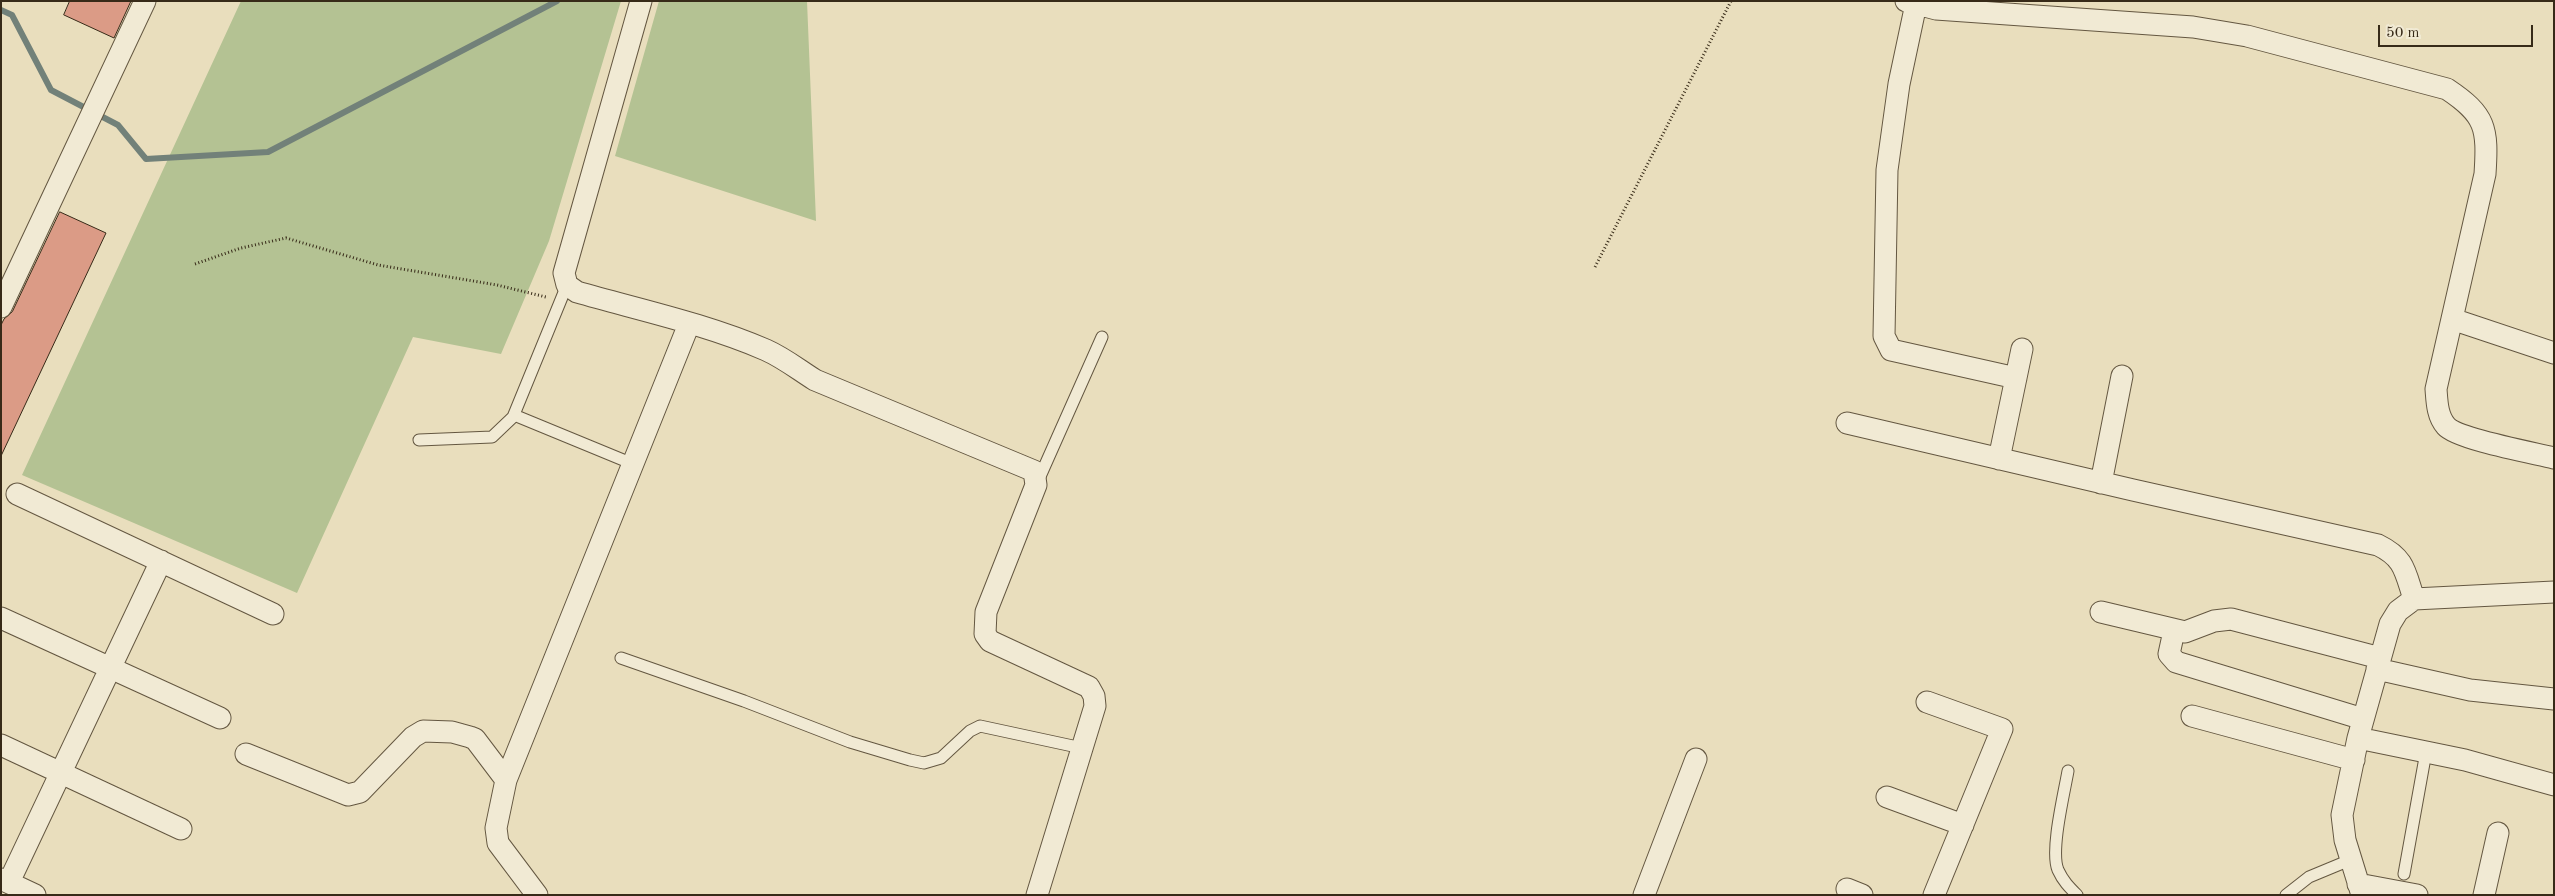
<!DOCTYPE html>
<html>
<head>
<meta charset="utf-8">
<style>
	body { margin:0 }
	#map { position:relative; width:2555px; height:896px; overflow:hidden; background:#e9debd; font-family:"Old Standard TT",serif }
	canvas { display:block }
	.frame { position:absolute; inset:0; border:2px solid #372a18; pointer-events:none }
	.scale { position:absolute; left:2378px; top:25px; width:155px; height:22px; box-sizing:border-box; border:2px solid #372a18; border-top:0; padding-left:6px; font-size:15px; line-height:18px; white-space:nowrap; color:#372a18; -webkit-text-stroke:4px #f1ead4; paint-order:stroke }
</style>
</head>
<body>
<div id="map">
<canvas width="2555" height="896"></canvas>
<div class="frame"></div>
<div class="scale">50 m</div>
</div>
<script>
const ctx = document.querySelector('canvas').getContext('2d');
ctx.lineJoin = 'round';
function paint(path, color) { ctx.fillStyle = color; ctx.fill(path, 'evenodd'); }
function strokePath(path, color, width, dash) { ctx.strokeStyle = color; ctx.lineWidth = width; ctx.lineCap = dash ? 'butt' : 'round'; ctx.setLineDash(dash || []); ctx.stroke(path); }
paint(new Path2D(`
	M241 1H621L549 241 501 354 413 337 297 593 22 475Z
	M659 1H807L816 221 615 156Z`), '#b4c293');
strokePath(new Path2D(`
	M1 10 12 15 51 90 118 125 146 159 268 152 557 1`), '#728179', 6);
const building = new Path2D(`
	M70 1H131L114 38 64 15Z
	M60 212 106 233 1 456V325L4 319 12 312Z`);
paint(building, '#db9b86');
strokePath(building, '#372a18', 1);
const lane = new Path2D(`
	M514 415 633 464
	M419 440 492 437 513 417 567 285
	M1038 481 1102 337
	M621 658 744 701 850 742 910 760 924 763 941 758 970 731 980 726 1082 748
	M2068 771C2064 794 2050 851 2058 870 2063 881 2069 887 2077 895
	M2404 874 2426 752
	M2286 895 2309 877 2350 860`);
const street = new Path2D(`
	M641 1 564 273 567 285 577 292C640 310 706 324 766 350 784 358 799 370 815 380L1034 471 1036 485 986 612 985 634 990 641 1089 687 1094 696 1095 706 1037 895
	M1906 1 1936 9 2193 27 2247 36 2447 89C2486 115 2488 128 2485 174L2436 389C2437 401 2437 416 2446 426 2457 439 2534 453 2554 458
	M1916 4 1899 84 1887 170 1884 336 1891 350 2016 378
	M1 307 145 1
	M2452 319 2554 353
	M1847 423 2133 490 2378 545C2405 558 2405 572 2414 599
	M1999 459 2022 349
	M2101 483 2122 376
	M17 494 273 614
	M2101 612 2185 632 2214 621 2231 619 2380 658
	M1 618 220 718
	M2174 631 2169 654 2176 662 2363 719
	M2377 669 2470 690 2554 699
	M1927 702 2002 729 1934 895
	M2192 716 2354 760
	M2358 738 2465 760 2554 785
	M1 745 181 829
	M246 754 348 795 360 792 413 737 423 731 452 732 470 737 475 739 506 780
	M1887 797 1963 825
	M1 879 35 895
	M9 882 161 561
	M2358 884 2417 895
	M1847 889 1862 895
	M537 895 498 843 496 828 506 780 689 324
	M1644 895 1696 759
	M2362 895 2345 840 2342 815 2358 738 2390 624 2398 611 2414 599 2554 592
	M2484 895 2498 833`);
strokePath(lane, '#645741', 13);
strokePath(street, '#645741', 23);
strokePath(new Path2D(`
	M195 264 241 248 286 238 378 265 497 285 546 297
	M1595 267 1731 1`), '#372a18', 3, [1, 2.5]);
strokePath(lane, '#f1ead4', 11);
strokePath(street, '#f1ead4', 21);
</script>
</body>
</html>
